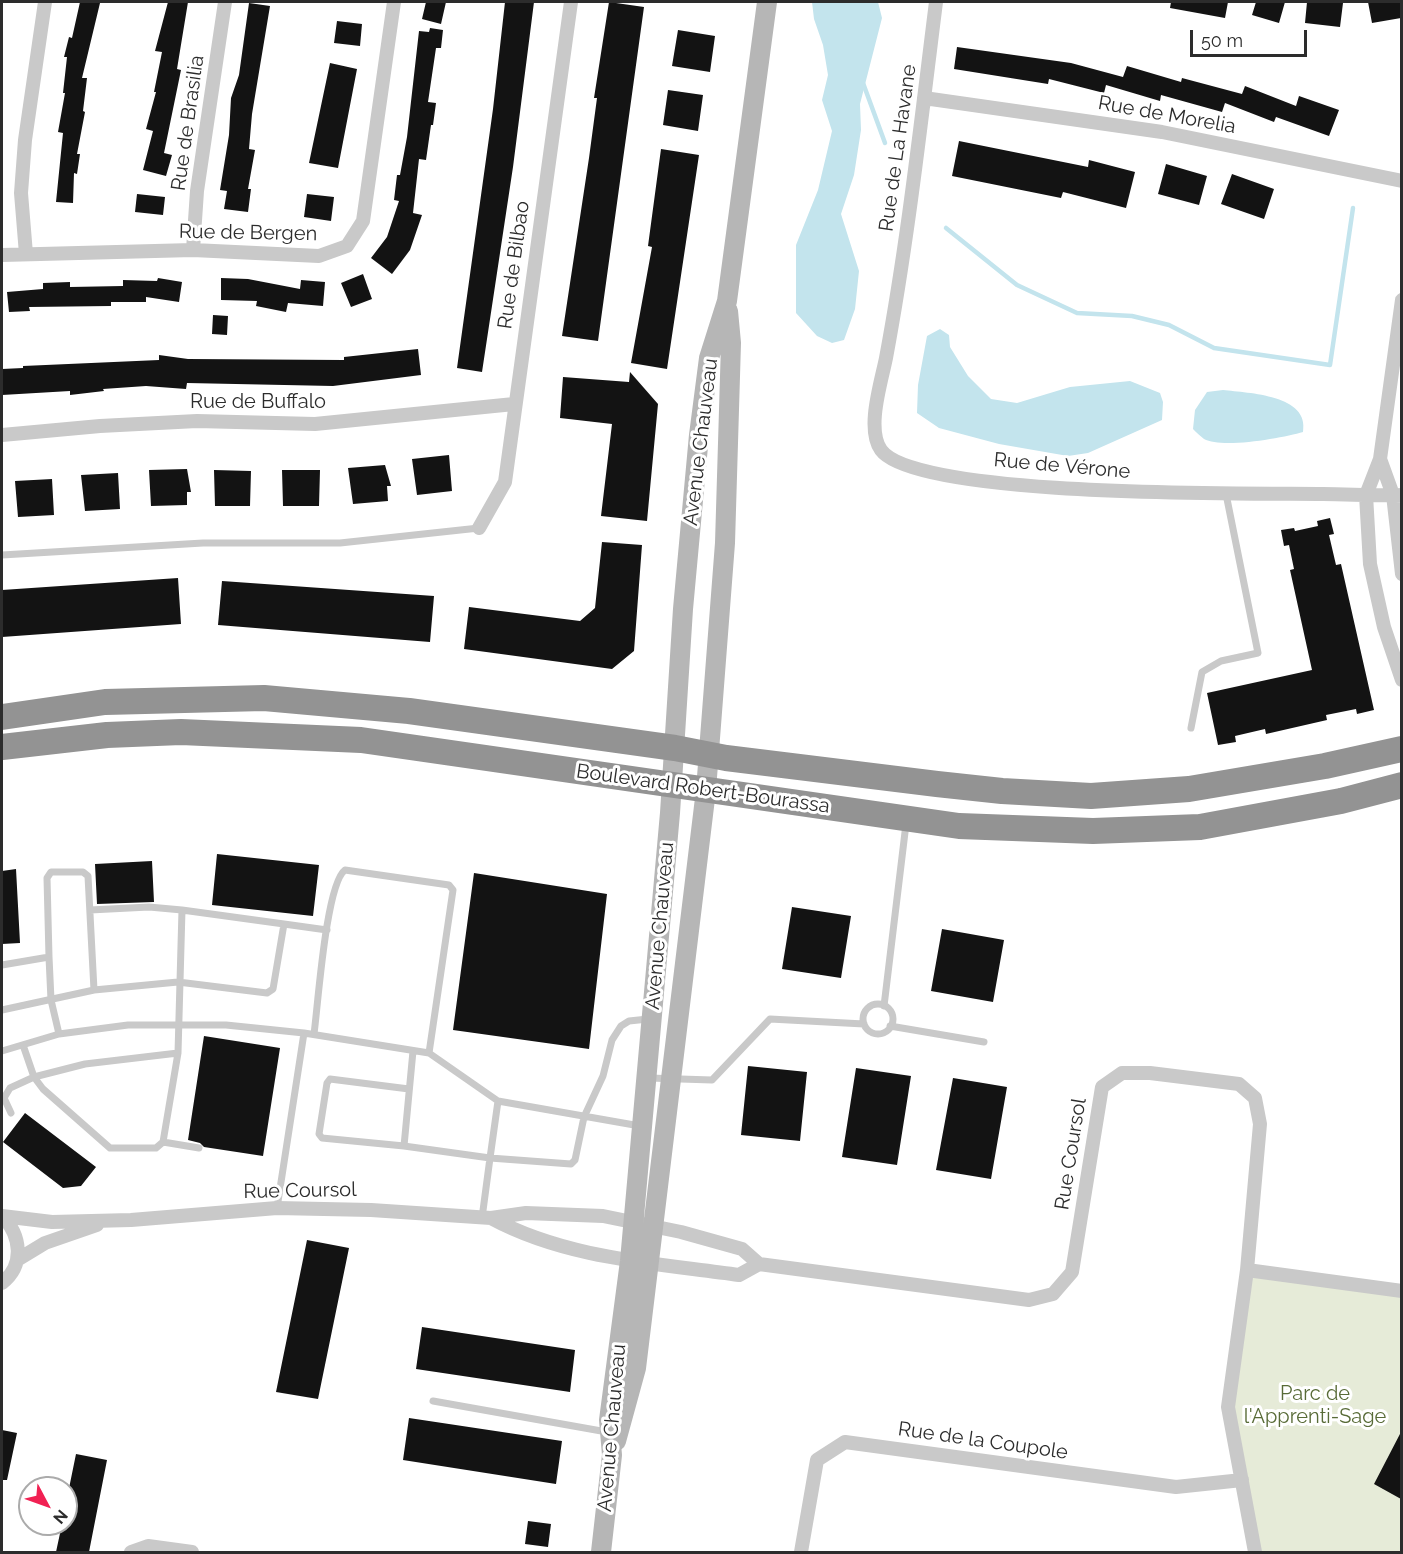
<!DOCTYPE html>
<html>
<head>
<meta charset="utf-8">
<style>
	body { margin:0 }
	#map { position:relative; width:1403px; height:1554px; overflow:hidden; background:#fff; font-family:Raleway,sans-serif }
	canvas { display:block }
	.frame { position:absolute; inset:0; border:3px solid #2c2c2c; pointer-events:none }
	.north { position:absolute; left:18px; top:1476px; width:60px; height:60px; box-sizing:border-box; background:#fff; border:2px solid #ababab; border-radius:50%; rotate:131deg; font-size:16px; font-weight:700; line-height:24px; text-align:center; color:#2c2c2c }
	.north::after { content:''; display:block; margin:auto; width:21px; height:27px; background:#f12153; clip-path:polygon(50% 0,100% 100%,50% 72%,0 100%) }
	.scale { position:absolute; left:1190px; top:30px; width:117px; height:27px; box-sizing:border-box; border:3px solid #2c2c2c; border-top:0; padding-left:8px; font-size:18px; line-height:21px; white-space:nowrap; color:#2c2c2c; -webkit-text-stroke:4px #fff; paint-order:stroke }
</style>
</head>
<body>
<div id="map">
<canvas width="1403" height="1554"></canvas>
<div class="frame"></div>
<div class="north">N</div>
<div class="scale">50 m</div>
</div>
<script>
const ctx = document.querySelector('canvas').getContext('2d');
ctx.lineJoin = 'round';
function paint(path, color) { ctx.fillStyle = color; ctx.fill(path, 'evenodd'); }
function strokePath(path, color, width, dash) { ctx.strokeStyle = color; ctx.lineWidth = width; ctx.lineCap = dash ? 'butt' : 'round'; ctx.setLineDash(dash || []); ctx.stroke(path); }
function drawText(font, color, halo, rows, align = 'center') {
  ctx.font = font + ' Raleway,sans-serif'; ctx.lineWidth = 6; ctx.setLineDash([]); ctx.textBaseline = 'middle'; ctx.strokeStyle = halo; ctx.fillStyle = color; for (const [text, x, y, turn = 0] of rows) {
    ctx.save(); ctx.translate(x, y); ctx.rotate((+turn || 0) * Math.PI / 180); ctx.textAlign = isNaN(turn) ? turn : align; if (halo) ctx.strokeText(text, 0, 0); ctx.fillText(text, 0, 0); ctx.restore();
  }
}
paint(new Path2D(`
	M1247 1270 1401 1291V1552H1255L1228 1407Z`), '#e6ebd8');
paint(new Path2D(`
	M812 2H878L882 18 860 104 861 130 854 175 841 214 859 271 855 309 844 340 832 343 817 336 796 313V245L818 190 832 131 822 100 828 75 823 45 814 19Z
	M940 329 949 335 950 347 968 376 991 399 1017 403 1070 387 1130 381 1160 393 1163 402 1162 420 1088 453 1068 456 999 444 939 428 917 413 918 385 927 336Z
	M1223 390C1249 393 1310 395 1303 432 1283 438 1222 449 1204 439 1200 436 1196 432 1193 429L1195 410 1207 392Z`), '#c3e4ed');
strokePath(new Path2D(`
	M863 83 885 143
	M946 228 1017 285 1077 313 1132 316 1169 325 1214 348 1330 365 1353 208`), '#c3e4ed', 4.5);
paint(new Path2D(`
	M80 2 100 3 82 78H87L83 111 85 112 77 154H80L77 174 74 173 73 203 56 202 63 133 58 132 65 93H63L67 57H64L69 37 72 38Z
	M168 2H188L177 69 181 70 164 153 172 155 166 176 143 170 153 131 146 129 156 92H154L162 52 155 51Z
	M426 2H446L441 24 422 19Z
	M505 2H534L513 167 482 372 457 368 493 109Z
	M609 2 644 7 598 341 562 336 589 158 597 98H594Z
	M1171 2H1228L1225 18 1170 8Z
	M1256 2H1285L1279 23 1252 15Z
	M1307 2 1343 3 1340 27 1305 23Z
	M1368 2H1401V18L1372 23Z
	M249 3 270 6 252 114 249 149 255 150 248 189H251L248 212 224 209 227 191 220 190 229 135 231 98 239 75Z
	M337 21 362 24 360 46 334 43Z
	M430 28 443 30 441 48H436L428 102 436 103 433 125H431L426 160 419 159 413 213 422 215 410 250 392 274 371 258 387 237 399 201 394 200 397 175H400L407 137 419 31 429 32Z
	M678 30 715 36 710 72 672 66Z
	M957 47 1071 63 1123 77 1127 66 1181 82 1182 78 1242 94 1245 86 1296 106 1299 96 1339 110 1329 136 1276 117 1274 122 1225 103 1222 112 1161 95 1160 101 1106 85 1104 93 1049 79 1048 84 954 69Z
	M330 63 357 69 338 168 309 163Z
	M668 90 703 95 698 131 663 125Z
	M959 141 1088 167 1089 160 1135 172 1126 208 1063 192 1061 198 952 176Z
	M661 149 699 155 667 369 631 363 652 247 648 246Z
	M1166 164 1207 176 1199 205 1158 194Z
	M1232 174 1274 189 1264 219 1221 204Z
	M137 194 165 197 163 215 135 212Z
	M307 194 334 197 331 221 304 217Z
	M363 274 372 299 351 307 341 283Z
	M158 278 182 282 179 302 146 297V302H111V306L29 307 30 311 9 312 7 292 43 289V283L70 282V287L123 286V280L157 281Z
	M221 278 248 279 300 289 301 280 325 282 323 306 288 303 286 312 256 306 257 301 221 300Z
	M213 315 228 316 227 335 212 334Z
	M418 349 421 375 333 386 187 383 186 389 146 386 103 389 104 391 70 395V391L2 395V369L23 368V366L159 360V355L188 359 344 360V357Z
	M630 372 658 404 647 521 601 516 612 424 560 418 563 377 629 382Z
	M449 455 452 491 417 495 412 459Z
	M385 465 391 486H387L388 501 353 504 348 468Z
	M187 469 191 492H187V505L151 506 149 470Z
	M214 470 251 471 250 506H215Z
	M282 470H320L319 506H283Z
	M118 473 120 509 85 511 81 475Z
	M52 479 54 515 18 517 15 481Z
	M1330 518 1334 534 1329 535 1336 565 1341 564 1374 710 1357 714 1356 709 1326 715 1327 720 1266 734 1265 729 1235 736 1236 742 1218 745 1207 693 1312 670 1290 570 1294 569 1289 545 1284 546 1281 530 1294 528 1295 531 1318 526 1317 521Z
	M602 542 642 545 634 651 612 669 464 649 469 607 580 621 595 608Z
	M178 578 181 624 2 637V590Z
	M222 581 434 596 430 642 218 625Z
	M217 854 319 865 313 916 212 905Z
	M152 861 154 902 97 904 95 864Z
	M16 869 20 943 2 944V871Z
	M474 873 607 894 589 1049 453 1030Z
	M792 907 851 916 841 978 782 969Z
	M942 929 1004 940 993 1002 931 991Z
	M204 1036 280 1048 263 1156 204 1147 200 1143 188 1140Z
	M748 1066 807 1072 800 1141 741 1135Z
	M856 1068 911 1076 897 1165 842 1157Z
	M953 1078 1007 1087 991 1179 936 1170Z
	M25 1113 96 1167 81 1186 63 1188 3 1142Z
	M307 1240 349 1248 318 1399 276 1392Z
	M422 1327 575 1350 570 1392 416 1369Z
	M409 1418 562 1441 556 1484 403 1460Z
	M2 1430 17 1433 7 1480H2Z
	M1401 1432V1499L1374 1484Z
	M76 1454 107 1460 89 1552H56L62 1524H66V1503Z
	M528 1521 551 1524 548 1547 525 1544Z`), '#131313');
strokePath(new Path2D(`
	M2 555 203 543H340L479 528
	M1191 728 1202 672 1221 661 1258 653 1226 494
	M90 910 149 907 182 910
	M49 957 51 1000 59 1034
	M2 965 49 957 47 878 51 872H83L88 876 94 990 2 1010
	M94 990 178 982 267 993 273 989 284 924 327 930
	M863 1019a15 15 0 1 1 30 0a15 15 0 1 1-30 0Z
	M884 1006 906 824
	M890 1026 984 1042
	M314 1034C318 1005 326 884 345 870L449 885 453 890 429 1053
	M23 1045 34 1077 43 1089 110 1148H156L163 1142 178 1053 182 910 284 924
	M2 1051 59 1034 128 1025H226L304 1033 429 1053 498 1101 640 1126
	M649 1078 712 1080 770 1019 864 1024
	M409 1089 330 1079 327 1083 319 1134 322 1138 404 1146 413 1051
	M498 1101 490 1158 571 1164 575 1160 584 1117 603 1076 612 1040 621 1026 629 1021 648 1019
	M11 1113 4 1098 10 1088 34 1077 85 1064 178 1053
	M163 1142 199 1148
	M404 1146 490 1158 482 1218
	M277 1208 304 1033
	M433 1401 607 1432`), '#c9c9c9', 7);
strokePath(new Path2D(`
	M936 2C921 121 908 240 886 358 881 383 866 429 881 450 915 498 1253 493 1323 494 1349 494 1375 496 1402 495
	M924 98 1162 132 1402 181
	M193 250 197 191 225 2
	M26 254 21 193 25 140 45 2
	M2 255 193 250 319 256 347 246 363 221 394 2
	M1402 300 1380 459 1366 495 1370 564 1384 627 1402 680
	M2 435 100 426 197 421 315 424 514 404
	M1380 459 1393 495 1402 574
	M479 528 505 482 571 2
	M2 1216 52 1222 131 1220 277 1208 371 1210 491 1218 526 1213 603 1216 681 1232 742 1249 759 1264 1029 1300 1053 1294 1072 1272 1102 1087 1122 1073H1150L1239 1084 1255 1098 1260 1124 1247 1270 1228 1407 1255 1552
	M2 1216C21 1235 25 1265 2 1283
	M491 1218C567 1259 655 1263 739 1275L759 1264
	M17 1260 45 1243 97 1225
	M1247 1270 1402 1291
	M131 1552 148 1546 192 1552
	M801 1552 817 1460 845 1442 1176 1487 1242 1480`), '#c9c9c9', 14);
strokePath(new Path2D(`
	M616 1441 636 1368 706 790 725 543 731 343 728 311
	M601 1552 612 1455 609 1420 630 1261 670 813 683 609 699 435 709 358 727 301 767 2`), '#b6b6b6', 20);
strokePath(new Path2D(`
	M2 717 105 702 264 698 409 711 675 748 726 758 937 784 1002 791 1091 796 1189 789 1325 766 1402 749
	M2 747 107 735 181 732 361 740 959 826 1093 831 1200 827 1341 801 1402 785`), '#939393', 26);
drawText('20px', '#2c2c2c', '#fff', [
	["Rue de Morelia",1167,115,10],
	["Rue de Brasilia",188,123,-82],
	["Rue de La Havane",898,148,-82],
	["Rue de Bergen",248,233,1],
	["Rue de Bilbao",514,265,-82],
	["Rue de Buffalo",258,402],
	["Avenue Chauveau",701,442,-83],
	["Rue de Vérone",1062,466,5],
	["Boulevard Robert-Bourassa",703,789,8],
	["Avenue Chauveau",660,926,-85],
	["Rue Coursol",1071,1154,-81],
	["Rue Coursol",300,1191,-1],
	["Avenue Chauveau",612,1428,-85],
	["Rue de la Coupole",983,1441,8]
]);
drawText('20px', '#586b37', '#fff', [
	["Parc de",1315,1394],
	["l'Apprenti-Sage",1315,1417]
]);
</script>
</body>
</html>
